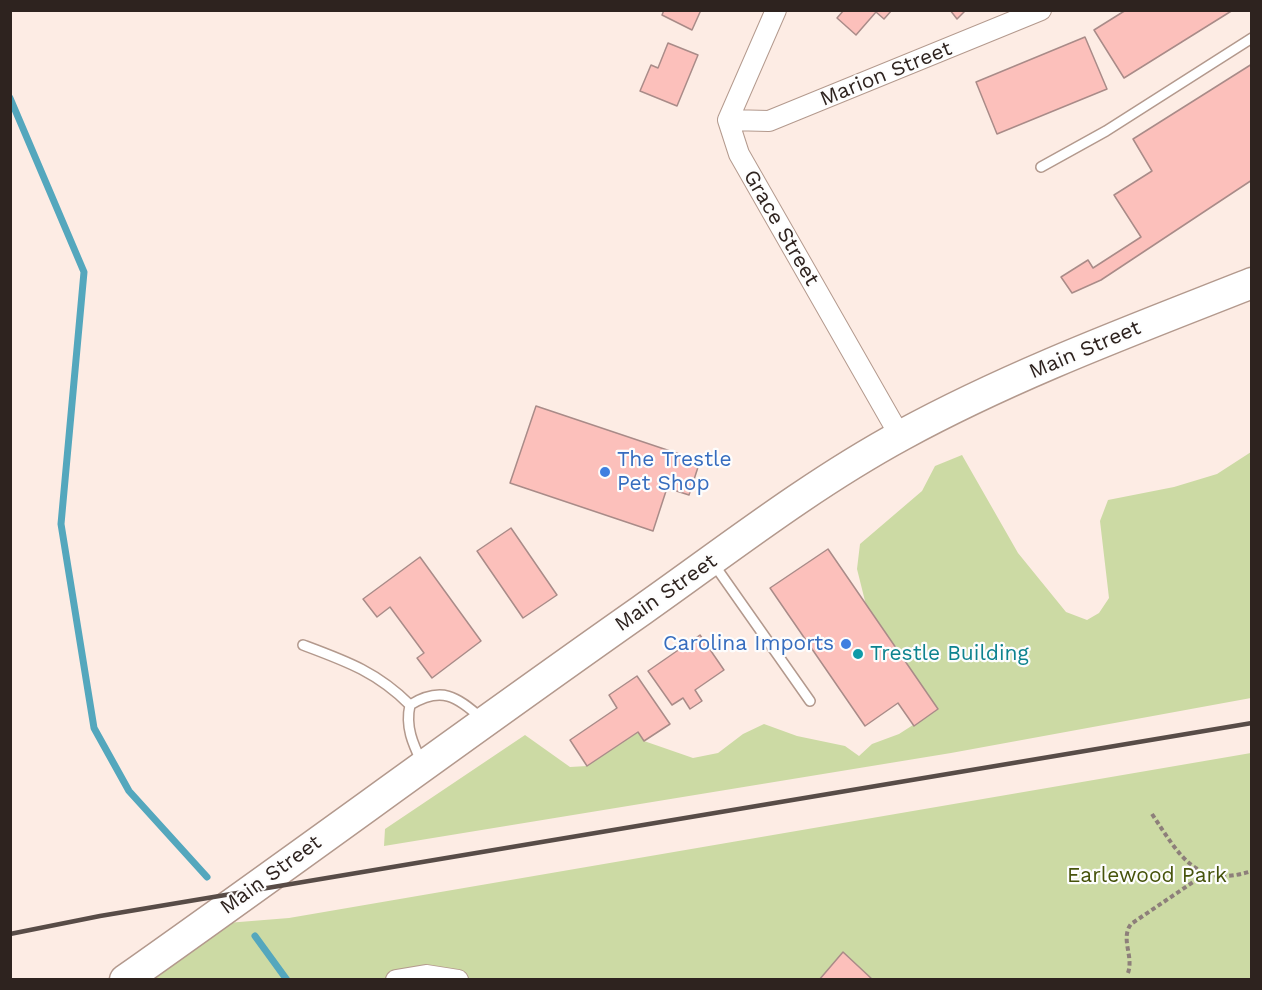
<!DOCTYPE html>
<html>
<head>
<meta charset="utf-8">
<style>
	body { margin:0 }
	#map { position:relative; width:1262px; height:990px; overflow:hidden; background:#fdece4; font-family:"Work Sans",sans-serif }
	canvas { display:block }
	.frame { position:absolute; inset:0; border:12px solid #2e231f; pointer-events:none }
</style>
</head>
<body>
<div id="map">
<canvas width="1262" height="990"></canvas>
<div class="frame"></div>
</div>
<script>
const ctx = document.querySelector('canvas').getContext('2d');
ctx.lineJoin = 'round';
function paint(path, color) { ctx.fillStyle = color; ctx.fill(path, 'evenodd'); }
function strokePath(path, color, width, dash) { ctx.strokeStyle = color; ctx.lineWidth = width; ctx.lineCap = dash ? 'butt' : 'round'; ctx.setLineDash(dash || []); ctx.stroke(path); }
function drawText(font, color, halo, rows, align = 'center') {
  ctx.font = font + ' "Work Sans",sans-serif'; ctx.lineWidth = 4.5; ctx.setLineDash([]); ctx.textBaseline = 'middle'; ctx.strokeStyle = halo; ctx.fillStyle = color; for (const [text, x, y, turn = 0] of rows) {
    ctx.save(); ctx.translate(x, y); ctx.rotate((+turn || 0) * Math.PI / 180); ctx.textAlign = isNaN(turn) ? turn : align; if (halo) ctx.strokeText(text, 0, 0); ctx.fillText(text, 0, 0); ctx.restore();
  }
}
paint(new Path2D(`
	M1251 452V698L951 753 384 846 385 829 525 735 570 767 587 766 638 732 644 741 693 758 718 753 743 734 764 724 797 736 845 746 859 756 872 744 899 734 938 709 866 605 857 569 860 544 922 491 935 466 962 455 1018 553 1066 612 1087 620 1099 613 1109 598 1100 521 1108 500 1174 487 1217 474Z
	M1251 753V979L125 980 202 925 289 918Z`), '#ccdaa4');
strokePath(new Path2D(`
	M10 98 84 272 61 524 94 728 129 791 207 877
	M255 936 287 980`), '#54a7bd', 7);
const building = new Path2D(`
	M664 10H701L692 30 662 15Z
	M844 10H892L884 19 876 12 856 35 837 18Z
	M950 10H966L957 19Z
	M1126 10H1233L1124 78 1094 30Z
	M1085 37 1107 89 997 134 976 82Z
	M668 43 698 55 677 106 640 91 651 65 658 68Z
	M1252 64V180L1101 280 1072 293 1061 277 1088 260 1093 268 1141 237 1114 195 1152 171 1133 139Z
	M536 406 700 461 689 495 667 488 653 531 510 483Z
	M511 528 557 595 523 618 477 551Z
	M828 549 938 709 914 726 898 703 865 726 770 588Z
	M420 557 481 641 432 678 417 658 424 653 390 607 377 617 363 599Z
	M700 635 724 670 695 690 702 701 690 709 683 698 672 705 648 671Z
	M637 676 670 724 644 741 638 732 587 766 570 740 617 708 609 695Z
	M843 952 873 980H819Z`);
paint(building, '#fcc0bb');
strokePath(building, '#a98b88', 1.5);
const lane = new Path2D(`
	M1041 167 1106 131 1252 38
	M713 563 810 701
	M303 645C346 661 377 672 410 705 441 686 457 696 482 719
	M410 705C405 727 413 744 422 763`);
const street = new Path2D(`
	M776 10 728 120 739 154 900 436
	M728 120 769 121 1041 10
	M396 980 426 975 458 980`);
const primary = new Path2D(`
	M125 980C298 858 468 732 642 610 727 550 810 485 902 435 1014 374 1133 330 1252 283`);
strokePath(lane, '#b3998d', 12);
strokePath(street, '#b3998d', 22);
strokePath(primary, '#b3998d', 33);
strokePath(new Path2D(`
	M1152 814C1180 856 1196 889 1252 871
	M1128 973C1134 956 1120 939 1131 924L1205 874`), '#8d7f7a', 4, [4.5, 3]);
strokePath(lane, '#fff', 9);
strokePath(street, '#fff', 20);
strokePath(primary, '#fff', 30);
strokePath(new Path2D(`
	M10 934 100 916 1252 723`), '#584c47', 4.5);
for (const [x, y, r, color] of [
	[605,472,6,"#3f7fe0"],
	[846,644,6,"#3f7fe0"],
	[858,654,6,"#0f9aa8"]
]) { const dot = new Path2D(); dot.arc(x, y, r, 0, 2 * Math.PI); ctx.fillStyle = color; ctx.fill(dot); strokePath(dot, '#fdfdfd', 2); }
drawText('21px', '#2e231f', '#fdfdfd', [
	["Marion Street",886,74,-22],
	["Grace Street",781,228,60],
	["Main Street",1085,350,-23],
	["Main Street",666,593,-35],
	["Main Street",271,875,-36]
]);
drawText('21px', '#366cbe', '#fdfdfd', [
	["The Trestle",617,460],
	["Pet Shop",617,484],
	["Carolina Imports",834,644,"right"]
], 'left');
drawText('21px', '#0d838f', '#fdfdfd', [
	["Trestle Building",870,654]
], 'left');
drawText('21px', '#46530b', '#fdfdfd', [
	["Earlewood Park",1147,876]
]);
</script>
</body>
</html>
